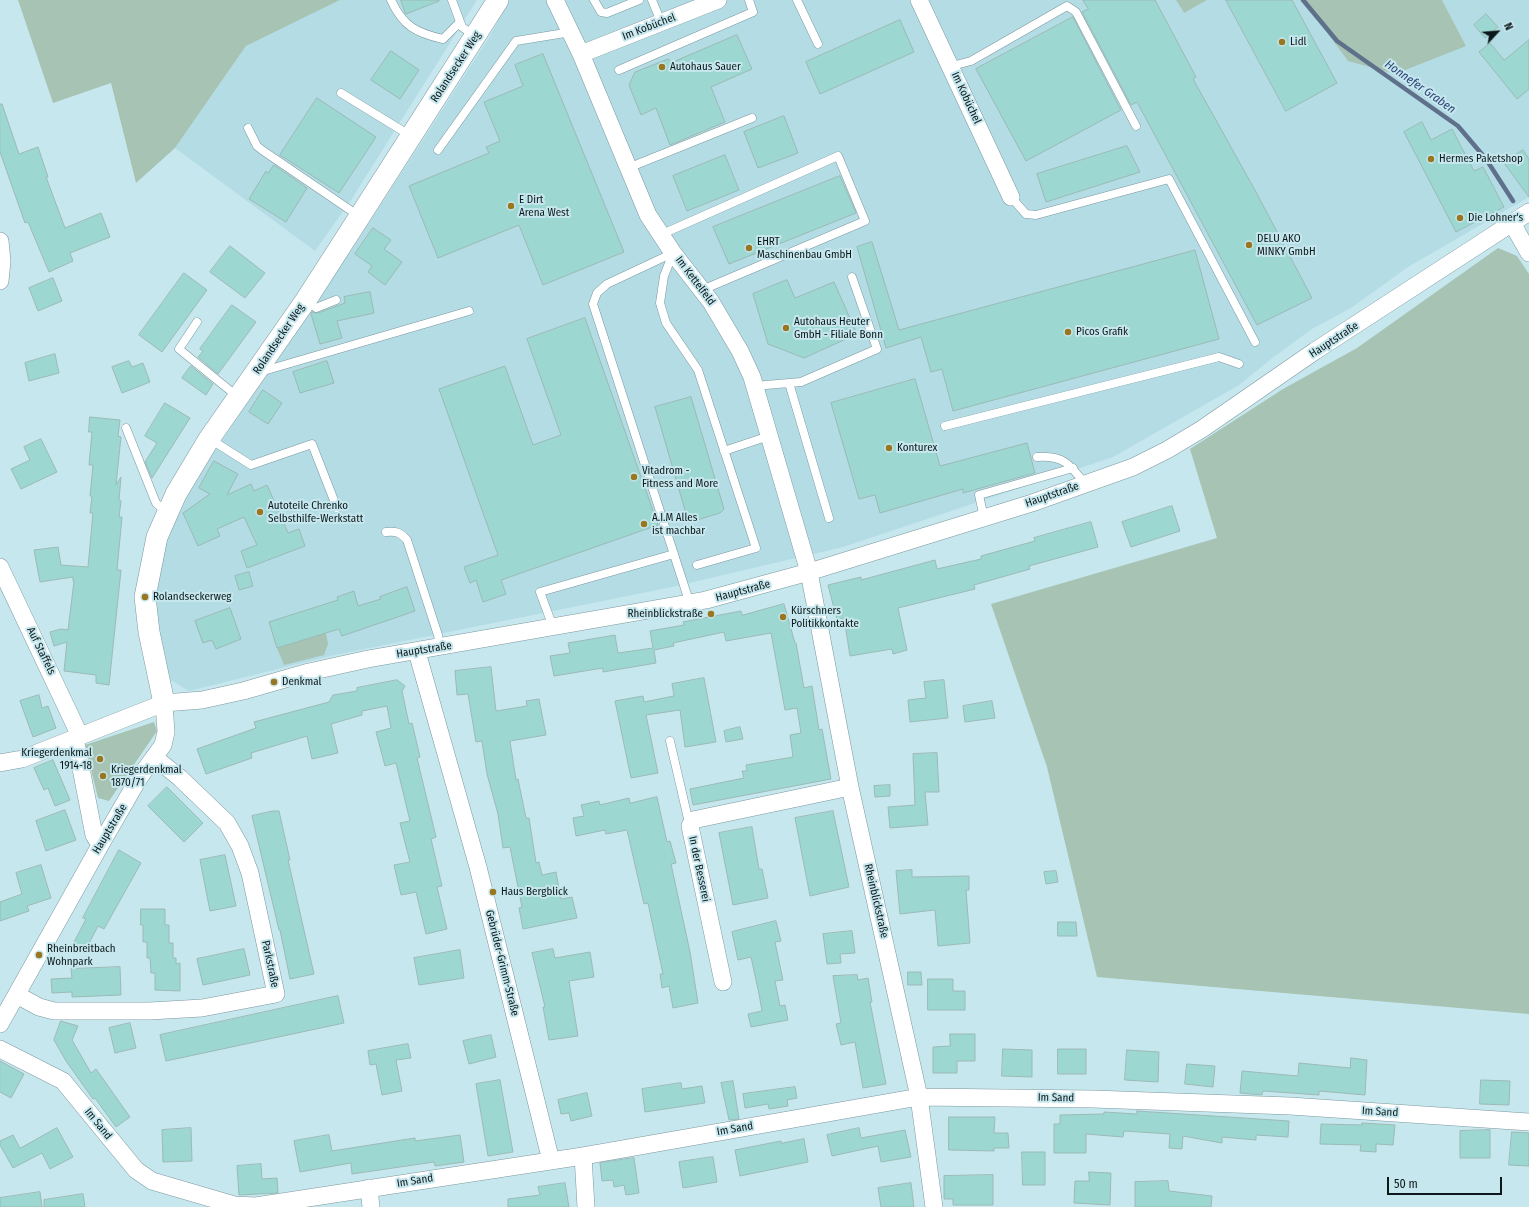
<!DOCTYPE html>
<html>
<head>
<meta charset="utf-8">
<style>
	body { margin:0 }
	#map { position:relative; width:1529px; height:1207px; overflow:hidden; background:#c7e7ee; font-family:"Fira Sans Condensed",sans-serif }
	canvas { display:block }
	.north { position:absolute; left:1477px; top:12px; width:40px; height:40px; -webkit-text-stroke:3px #c7e7ee; paint-order:stroke; rotate:64deg; font-size:11px; font-weight:700; line-height:16px; text-align:center; color:#0c181a }
	.north::after { content:''; display:block; margin:auto; width:14px; height:18px; background:#0c181a; clip-path:polygon(50% 0,100% 100%,50% 72%,0 100%) }
	.scale { position:absolute; left:1387px; top:1177px; width:115px; height:18px; box-sizing:border-box; border:2px solid #0c181a; border-top:0; padding-left:5px; font-size:12px; line-height:14px; white-space:nowrap; color:#0c181a; -webkit-text-stroke:3px #c7e7ee; paint-order:stroke }
</style>
</head>
<body>
<div id="map">
<canvas width="1529" height="1207"></canvas>
<div class="north">N</div>
<div class="scale">50 m</div>
</div>
<script>
const ctx = document.querySelector('canvas').getContext('2d');
ctx.lineJoin = 'round';
function paint(path, color) { ctx.fillStyle = color; ctx.fill(path, 'evenodd'); }
function strokePath(path, color, width, dash) { ctx.strokeStyle = color; ctx.lineWidth = width; ctx.lineCap = dash ? 'butt' : 'round'; ctx.setLineDash(dash || []); ctx.stroke(path); }
function drawText(font, color, halo, rows, align = 'center') {
  ctx.font = font + ' "Fira Sans Condensed",sans-serif'; ctx.lineWidth = 4; ctx.setLineDash([]); ctx.textBaseline = 'middle'; ctx.strokeStyle = halo; ctx.fillStyle = color; for (const [text, x, y, turn = 0] of rows) {
    ctx.save(); ctx.translate(x, y); ctx.rotate((+turn || 0) * Math.PI / 180); ctx.textAlign = isNaN(turn) ? turn : align; if (halo) ctx.strokeText(text, 0, 0); ctx.fillText(text, 0, 0); ctx.restore();
  }
}
paint(new Path2D(`
	M340 0H477L351 200 315 251 175 148 246 46Z
	M509 0H1176L1184 13 1207 0H1303L1348 61 1466 46 1442 0H1529V197L1408 267 1351 308 1312 329 1275 356 1239 385 1113 457 843 547 672 587 330 656 189 691 169 679 155 623V585L164 543 181 501 356 243 490 36Z`), '#b4dce5');
paint(new Path2D(`
	M18 0H340L246 46 175 148 136 183 111 83 53 103Z
	M1176 0H1207L1184 13Z
	M1303 0H1442L1466 46 1395 74 1348 61Z
	M1498 248 1517 256 1529 274V1014L1097 977 1047 767 991 604 1217 538 1190 449 1283 389 1357 348Z
	M326 633 328 644 324 655 284 665 277 648Z
	M154 722 157 731 109 801 98 798 85 745Z`), '#a6c3b3');
strokePath(new Path2D(`
	M1303 0 1337 41 1458 126 1486 159 1513 201`), '#5f708b', 4.5);
const building = new Path2D(`
	M401 0H439V1L406 14Z
	M1083 0H1155L1196 77 1193 79 1256 192 1312 298 1257 325 1137 102 1131 105 1082 12 1088 9Z
	M1226 0H1292L1337 83 1286 111Z
	M1486 14 1498 27 1485 38 1474 25Z
	M1073 17 1121 110 1026 161 976 69Z
	M900 20 914 52 820 94 806 62Z
	M737 35 752 69 711 87 725 122 670 145 656 108 641 115 629 85 635 72 668 59 672 62Z
	M1529 40V89L1517 99 1479 52 1490 43 1504 60Z
	M391 51 419 70 400 99 371 80Z
	M543 54 624 252 543 285 519 225 438 258 409 186 489 153 486 147 500 141 484 102 523 86 515 65Z
	M317 98 376 137 339 193 280 155Z
	M0 104H2L19 154 38 147 48 177H46L65 228 101 213 110 237 70 253 73 261 49 272 28 222 25 223 0 152Z
	M784 116 798 153 758 168 744 132Z
	M1422 122 1431 140 1452 129 1474 171 1483 167 1504 207 1456 232 1404 132Z
	M1127 146 1140 172 1046 202 1037 174Z
	M1523 150 1529 159V197L1504 163Z
	M725 155 739 190 687 211 673 176Z
	M274 165 307 188 286 222 249 199 266 171 268 173Z
	M840 176 856 213 729 264 713 227Z
	M373 228 391 240 384 249 402 262 385 285 368 272 372 266 355 254Z
	M872 242 899 330 1195 250 1219 339 953 411 942 369 931 372 921 337 886 348 857 247Z
	M230 246 265 273 245 298 210 272Z
	M184 273 207 290 162 352 139 335Z
	M53 278 62 301 38 311 29 288Z
	M787 280 795 298 834 282 857 334 804 358 768 344 753 294Z
	M370 292 374 313 337 321 342 338 320 344 311 314 312 312 318 313 345 303 344 297Z
	M232 305 256 322 218 374 198 357 203 351 200 349Z
	M585 318 658 525 501 580 506 594 483 602 476 580 470 583 464 567 498 555 439 389 505 366 533 445 561 435 527 339Z
	M55 354 59 373 29 381 25 363Z
	M129 361 132 367 143 363 150 382 122 393 112 367Z
	M327 361 334 383 300 393 293 372Z
	M191 366 213 384 206 395 182 378Z
	M915 379 940 466 1027 443 1035 473 963 493V489L880 513 875 495 859 499 831 403Z
	M263 390 282 403 268 424 249 412Z
	M691 397 724 509 720 513 694 521 687 517 655 407Z
	M165 403 190 418 152 478 145 462 157 443 145 436Z
	M90 417 120 420 118 436 121 437 116 485 121 477 119 500 121 501 119 517H122L117 570H121L109 685 96 683V675L64 671 67 642 54 646 50 632 61 629 68 630 74 581H73V577L40 582 34 550 58 547 61 565 88 567 93 513H90L92 496H90L93 465H89L92 432H89Z
	M41 439 57 472 21 489 11 469 30 460 24 447Z
	M214 461 238 474 227 495 251 484 254 491 267 485 288 533 299 529 305 546 247 568 241 551 257 545 244 517 217 529 220 536 198 546 183 513 210 494 199 488Z
	M1172 506 1180 531 1131 547 1122 522Z
	M1091 522 1098 547 1029 566 1030 569 974 585 975 589 898 608 907 650 893 654 892 649 850 656 844 618 837 620 828 585 861 577V580L935 560 937 569 981 559V556L1035 541 1034 538Z
	M249 572 253 586 239 590 235 576Z
	M407 587 415 611 342 636 339 629 277 648 269 622 338 600 337 597 354 591 358 606 381 599 380 597Z
	M784 604 795 643H796L804 688 812 686 819 730 822 729 831 779 693 805 690 789 744 778 742 771H747L746 765 793 757 790 735 801 733 797 708 785 710 771 633 726 641 724 632 673 643 674 646 654 650 656 663 603 672V668L554 676 550 656 570 653 568 643 615 635 618 653 653 648 650 631 684 625 683 622 704 618 741 611 742 615Z
	M230 608 241 639 216 649 212 640 203 643 195 621Z
	M491 667 496 711 527 706 526 701 539 699 546 735 510 741 516 780 518 779 526 818H529L536 863 539 862 542 875 556 872 561 899 572 897 577 918 523 929 519 908 522 907 510 847 503 848 498 814 487 774 482 741 476 742 468 694 457 695 455 671Z
	M704 678 716 742 685 747 680 710 646 715 658 773 631 778 615 701 643 696 644 702 674 696 672 684Z
	M397 680 405 686 402 691 409 724 412 723 420 757 417 758 436 837 431 839 442 886 437 887 447 929 426 934 416 892 401 895 394 865 410 862 400 823 410 821 396 763 385 766 376 732 391 728 387 706 362 711V715L331 724 338 753 312 759 307 736 251 753 252 758 206 774 197 749 256 728 254 722 329 702 333 695 357 691V688Z
	M944 680 948 718 910 722 908 700 926 698 924 682Z
	M39 695 42 708 48 706 56 728 33 737 20 701Z
	M992 701 995 718 965 722 963 706Z
	M740 727 743 739 726 742 724 731Z
	M937 753 939 792H925L928 825 890 828 888 807 915 805 913 754Z
	M53 760 70 800 55 806 48 788 44 790 34 768Z
	M890 785V796L875 797 874 786Z
	M167 787 203 823 184 842 148 806Z
	M657 797 667 842 670 841 676 863 671 864 690 952 698 1003 673 1008 669 986 662 988 660 974H663L648 903 644 904 627 830 606 834 605 830 576 836 573 818 584 816 581 805 599 801 600 805 629 798 630 803Z
	M65 810 76 840 46 851 36 821Z
	M273 811H279L290 860H288L314 974 290 979 280 930H279L252 816Z
	M833 811 849 887 810 896 795 818Z
	M752 827 759 869H762L768 898 733 905 719 833Z
	M119 850 141 863 104 929 98 926 85 951 73 944 86 919 83 918Z
	M225 855 236 906 210 911 200 860Z
	M41 865 51 898 27 906 29 911 0 921V902L22 894 16 873Z
	M912 870V877L969 876V890H966L970 943 938 946 935 910 900 914 896 871Z
	M1056 871 1058 882 1046 884 1044 872Z
	M141 909H165V925H169V943H173V958H176V964L180 963V991L155 990V973H151L150 958H147V942H143V925H141Z
	M776 921 781 941 775 942 783 980 775 981 780 1006 785 1005 788 1020 751 1027 748 1014 762 1011 759 994 751 957 738 960 732 932Z
	M1058 922H1076L1077 936H1058Z
	M852 931 855 953 840 954 841 963 827 964 823 934Z
	M244 949 250 975 203 985 197 959Z
	M553 949 555 958 590 952 594 977 569 981 578 1036 549 1040 543 1007H545L532 953Z
	M460 950 464 978 419 985 414 958Z
	M120 967 121 995 72 997V992L52 993 51 979 72 978 71 969Z
	M908 972H921L922 985H908Z
	M857 975 858 980 868 978 872 1002H870L886 1084 863 1088 855 1042 841 1045 836 1024 841 1023 833 976Z
	M928 979H953V991H965V1010H928Z
	M338 996 344 1023 166 1061 160 1035Z
	M61 1021 78 1026 72 1040 91 1073 96 1069 130 1117 116 1127 95 1098 93 1099 66 1061 54 1040Z
	M130 1023 136 1048 115 1053 109 1028Z
	M950 1034H975V1061H957V1073H933V1047L950 1046Z
	M491 1035 496 1057 469 1064 463 1041Z
	M408 1044 411 1058 396 1060 402 1091 382 1095 376 1064 370 1065 368 1051Z
	M1003 1049 1032 1050V1077L1002 1076Z
	M1058 1049H1086V1074H1058Z
	M1127 1050 1159 1052 1158 1082 1125 1080Z
	M1351 1058 1367 1060 1365 1095 1319 1091V1095L1263 1091 1262 1095 1240 1093 1242 1071 1298 1076 1299 1063 1350 1068Z
	M0 1061 24 1074 11 1098 0 1092Z
	M1187 1064 1215 1066 1213 1087 1185 1084Z
	M500 1080 513 1152 488 1156 476 1084Z
	M1481 1080 1510 1081 1509 1105 1480 1104Z
	M733 1081 739 1119 729 1120 721 1083Z
	M681 1083 682 1089 702 1086 705 1103 645 1112 642 1089Z
	M795 1087 797 1098 787 1100 788 1106 769 1109 768 1104 745 1108 743 1094Z
	M587 1093 592 1116 571 1121 569 1113 561 1114 558 1100Z
	M1137 1111 1289 1121 1288 1137 1256 1135V1140L1222 1137V1143L1183 1136 1182 1149 1169 1148 1170 1134 1124 1131 1123 1137 1086 1134V1153H1054V1124H1060V1115L1104 1114V1112L1137 1114Z
	M949 1117H995L994 1133H1008L1009 1148H994V1151L949 1150Z
	M1362 1123 1395 1125 1393 1145 1376 1144V1152L1360 1151 1361 1145 1320 1144 1321 1124 1362 1125Z
	M57 1128 73 1157 50 1169 42 1153 13 1168 0 1145V1141L13 1135 20 1148Z
	M191 1128 192 1161 163 1162 162 1130Z
	M859 1128 861 1138 905 1130 911 1157 881 1162 878 1146 832 1156 827 1135Z
	M1490 1130V1158H1460V1131Z
	M1512 1132 1529 1133V1166L1509 1165Z
	M329 1135 332 1151 415 1138V1141L460 1135 464 1162 435 1166 434 1162 352 1174 351 1163 300 1172 294 1141Z
	M804 1139 808 1162 740 1176 735 1150 781 1141V1143Z
	M1022 1152H1045V1185H1023Z
	M713 1157 717 1182 683 1188 679 1162Z
	M634 1158 639 1193 626 1195 624 1185 614 1187 613 1180 602 1181 600 1163Z
	M261 1164 262 1179 277 1178 278 1193 239 1195 237 1166Z
	M1089 1172 1111 1173 1110 1205 1074 1203 1075 1181H1089Z
	M993 1175V1205H953V1199H944V1176Z
	M1168 1181 1169 1191 1212 1196 1211 1207H1135V1182Z
	M565 1183 569 1207H508V1199L540 1195 538 1187Z
	M911 1183 914 1207H881L878 1188Z
	M40 1192 42 1207H0V1198Z
	M83 1194 85 1207H44V1200Z`);
paint(building, '#9dd7d1');
strokePath(building, '#9bbab6', 1);
const service = new Path2D(`
	M391 0C403 26 416 33 443 39L460 22
	M452 0 462 27 475 36
	M594 0 601 12 607 13 639 0
	M652 0 661 22
	M797 0 818 44
	M952 66 971 61 1067 6 1076 12 1136 126
	M619 70 753 12 749 0
	M341 93 411 136
	M248 128 257 146 262 150 359 216
	M438 150 516 41 571 32
	M628 168 752 118
	M1011 197 1026 214 1036 215 1169 179 1255 342
	M660 235 838 156 865 221 702 290
	M673 253 607 284 597 293 593 304 690 604
	M673 253 664 276 660 303 666 323 698 370 756 548 697 565
	M306 300 316 308 336 300
	M197 322 179 349 238 397
	M260 372 469 311
	M789 383 829 518
	M754 386 801 382 877 349 852 277
	M945 426 1219 357 1239 364
	M126 428 156 503 167 513
	M210 439 251 465 312 444 337 508
	M724 451 769 436
	M1037 457C1063 455 1070 464 1085 484
	M984 518 979 495 1073 468
	M386 532C396 531 400 532 407 540L438 635 440 648
	M553 627 540 592 674 554
	M670 741 689 823`);
const minor = new Path2D(`
	M555 0 581 54 648 215 673 253 711 302 740 351 752 377 809 572 850 787 919 1097 934 1207
	M919 0 1011 197
	M581 54 718 0
	M1512 223 1529 253
	M0 241 2 261 0 281
	M0 567 80 736
	M417 652 478 867 551 1161
	M75 738 94 835 97 840 102 842
	M0 763 22 759 164 703 202 700 243 691 309 672 368 659 706 600 809 572 1032 503 1133 467 1167 450 1202 429 1315 351 1529 212
	M723 982 690 826 693 820 850 787
	M17 995 39 1007 54 1011H150L202 1008 276 994 250 873 240 846 227 823 180 778 154 757
	M0 1024 102 842 139 778 163 745 166 732 164 703
	M0 1049 63 1081 136 1170 152 1181 234 1205 256 1206 583 1156 919 1097 1093 1099 1290 1106 1529 1122
	M583 1156 586 1207
	M369 1188 371 1207`);
const tertiary = new Path2D(`
	M164 703 149 632 145 597 157 537 176 494 209 439 306 300 360 216 498 0`);
strokePath(service, '#7b989f', 9);
strokePath(minor, '#7b989f', 18);
strokePath(tertiary, '#7b989f', 22);
strokePath(service, '#fff', 8);
strokePath(minor, '#fff', 17);
strokePath(tertiary, '#fff', 21);
for (const [x, y, r, color] of [
	[1282,42,4,"#997620"],
	[662,67,4,"#997620"],
	[1431,159,4,"#997620"],
	[511,206,4,"#997620"],
	[1460,218,4,"#997620"],
	[1249,245,4,"#997620"],
	[749,248,4,"#997620"],
	[786,328,4,"#997620"],
	[1068,332,4,"#997620"],
	[889,448,4,"#997620"],
	[634,477,4,"#997620"],
	[260,512,4,"#997620"],
	[644,524,4,"#997620"],
	[145,597,4,"#997620"],
	[711,614,4,"#997620"],
	[783,617,4,"#997620"],
	[274,682,4,"#997620"],
	[100,759,4,"#997620"],
	[103,776,4,"#997620"],
	[493,892,4,"#997620"],
	[39,955,4,"#997620"]
]) { const dot = new Path2D(); dot.arc(x, y, r, 0, 2 * Math.PI); ctx.fillStyle = color; ctx.fill(dot); strokePath(dot, '#c7e7ee', 1.5); }
drawText('11px', '#0c181a', '#c7e7ee', [
	["Im Kobüchel",649,27,-21],
	["Rolandsecker Weg",456,67,-57],
	["Im Kobüchel",966,98,65],
	["Im Kettelfeld",695,281,53],
	["Rolandsecker Weg",279,339,-56],
	["Hauptstraße",1334,340,-33],
	["Hauptstraße",1052,495,-19],
	["Hauptstraße",743,591,-15],
	["Hauptstraße",424,650,-9],
	["Auf Staffels",41,651,64],
	["Hauptstraße",110,829,-59],
	["In der Besserei",699,869,78],
	["Rheinblickstraße",876,901,77],
	["Gebrüder-Grimm-Straße",502,963,76],
	["Parkstraße",270,964,78],
	["Im Sand",1056,1098,1],
	["Im Sand",1380,1112,3],
	["Im Sand",98,1124,51],
	["Im Sand",735,1129,-10],
	["Im Sand",415,1181,-9]
]);
drawText('11px', '#0c181a', '#c7e7ee', [
	["Lidl",1290,42],
	["Autohaus Sauer",670,67],
	["Hermes Paketshop",1439,159],
	["E Dirt",519,200],
	["Arena West",519,213],
	["Die Lohner's",1468,218],
	["DELU AKO",1257,239],
	["MINKY GmbH",1257,252],
	["EHRT",757,242],
	["Maschinenbau GmbH",757,255],
	["Autohaus Heuter",794,322],
	["GmbH - Filiale Bonn",794,335],
	["Picos Grafik",1076,332],
	["Konturex",897,448],
	["Vitadrom -",642,471],
	["Fitness and More",642,484],
	["Autoteile Chrenko",268,506],
	["Selbsthilfe-Werkstatt",268,519],
	["A.I.M Alles",652,518],
	["ist machbar",652,531],
	["Rolandseckerweg",153,597],
	["Kürschners",791,611],
	["Politikkontakte",791,624],
	["Rheinblickstraße",703,614,"right"],
	["Denkmal",282,682],
	["Kriegerdenkmal",92,753,"right"],
	["1914-18",92,766,"right"],
	["Kriegerdenkmal",111,770],
	["1870/71",111,783],
	["Haus Bergblick",501,892],
	["Rheinbreitbach",47,949],
	["Wohnpark",47,962]
], 'left');
drawText('italic 12px', '#2f4678', '#c7e7ee', [
	["Honnefer Graben",1420,87,35]
]);
</script>
</body>
</html>
